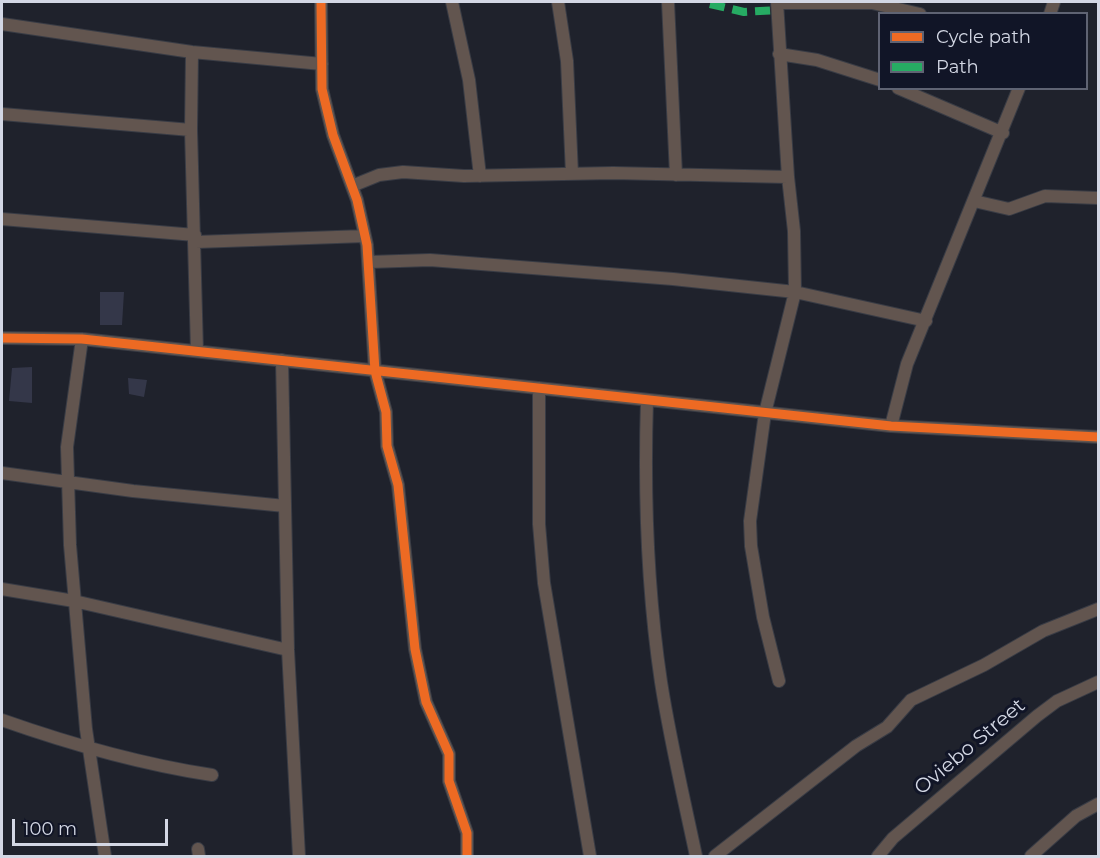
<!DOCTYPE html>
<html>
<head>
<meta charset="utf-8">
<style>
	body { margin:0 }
	#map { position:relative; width:1100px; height:858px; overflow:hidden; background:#1f222c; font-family:Montserrat,sans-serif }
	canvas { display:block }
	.frame { position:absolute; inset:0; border:3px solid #d3d7e4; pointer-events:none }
	.legend { position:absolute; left:878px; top:12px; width:210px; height:78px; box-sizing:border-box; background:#111527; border:2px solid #5f6373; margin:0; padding:8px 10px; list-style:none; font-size:18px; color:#d3d7e4 }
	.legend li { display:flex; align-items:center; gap:12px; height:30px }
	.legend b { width:30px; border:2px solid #5f6373 }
	.scale { position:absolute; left:12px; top:819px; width:156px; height:27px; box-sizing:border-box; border:3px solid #d3d7e4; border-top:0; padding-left:8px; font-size:18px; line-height:21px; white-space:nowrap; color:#d3d7e4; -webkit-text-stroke:4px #111527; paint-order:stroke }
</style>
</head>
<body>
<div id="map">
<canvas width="1100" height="858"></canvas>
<div class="frame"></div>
<ul class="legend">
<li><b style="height:8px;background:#ed6a23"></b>Cycle path</li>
<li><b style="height:8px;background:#26ab63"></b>Path</li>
</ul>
<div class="scale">100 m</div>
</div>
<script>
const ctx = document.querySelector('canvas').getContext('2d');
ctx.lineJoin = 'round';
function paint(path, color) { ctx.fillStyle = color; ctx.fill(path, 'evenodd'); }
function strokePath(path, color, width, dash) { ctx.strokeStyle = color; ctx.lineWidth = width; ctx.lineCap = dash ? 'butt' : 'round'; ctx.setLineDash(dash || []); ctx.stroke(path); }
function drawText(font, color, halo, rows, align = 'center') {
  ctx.font = font + ' Montserrat,sans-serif'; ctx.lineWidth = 6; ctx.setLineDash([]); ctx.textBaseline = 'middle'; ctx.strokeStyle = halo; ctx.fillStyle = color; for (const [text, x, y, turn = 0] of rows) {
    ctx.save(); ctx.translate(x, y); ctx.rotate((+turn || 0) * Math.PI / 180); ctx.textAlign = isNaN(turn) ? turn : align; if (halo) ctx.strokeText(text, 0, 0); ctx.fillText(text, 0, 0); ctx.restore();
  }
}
paint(new Path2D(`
	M100 292H124L122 325H100Z
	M32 367V403L9 401 12 368Z
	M128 378 147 380 144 397 129 394Z`), '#343749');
const minor = new Path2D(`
	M321 2 322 89 333 135 357 200 367 245 375 371 386 412 387 446 398 485 415 649 426 702 449 754V781L467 833V856
	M452 2 469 80 480 176
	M558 2 567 61 572 174
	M668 2 676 175
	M777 2 788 177 794 231 795 292 765 413 750 521 751 546 763 617 779 681
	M777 3H872L920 14
	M1050 14 1054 2
	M2 24 192 52 322 64
	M192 52 191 130 197 351
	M779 54 817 60 880 80
	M898 88 1003 133
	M2 114 191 130
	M352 186 379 175 403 172 464 176 613 173 788 177
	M974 201 1009 209 1045 196 1098 198
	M2 219 195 235
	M196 242 365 236
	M369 262 430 260 673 279 795 292 926 321
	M2 338 82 339 891 426 1098 437
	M82 339 67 447 70 545 86 729 105 856
	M282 360 288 650 299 856
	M539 388V524L544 583 590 856
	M647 400C644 494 647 588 661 682 670 740 684 799 696 856
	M891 426 907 364 1019 88
	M2 473 133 491 285 506
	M2 589 74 601 288 650
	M2 720C70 744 140 764 212 775
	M198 849 199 856
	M715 856 856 746 887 727 911 700 984 665 1043 631 1098 609
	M878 856 893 838 1037 716 1057 701 1098 682
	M1031 856 1076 816 1098 804`);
strokePath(minor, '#393c45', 14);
strokePath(minor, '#62554f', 12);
strokePath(new Path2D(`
	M710 4 744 12 777 10`), '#26ab63', 8, [15, 8]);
strokePath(new Path2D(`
	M321 2 322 89 333 135 357 200 367 245 375 371 386 412 387 446 398 485 415 649 426 702 449 754V781L467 833V856
	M2 338 82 339 891 426 1098 437`), '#ed6a23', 9);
drawText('20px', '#d3d7e4', '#111527', [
	["Oviebo Street",970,747,-40]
]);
</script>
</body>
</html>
